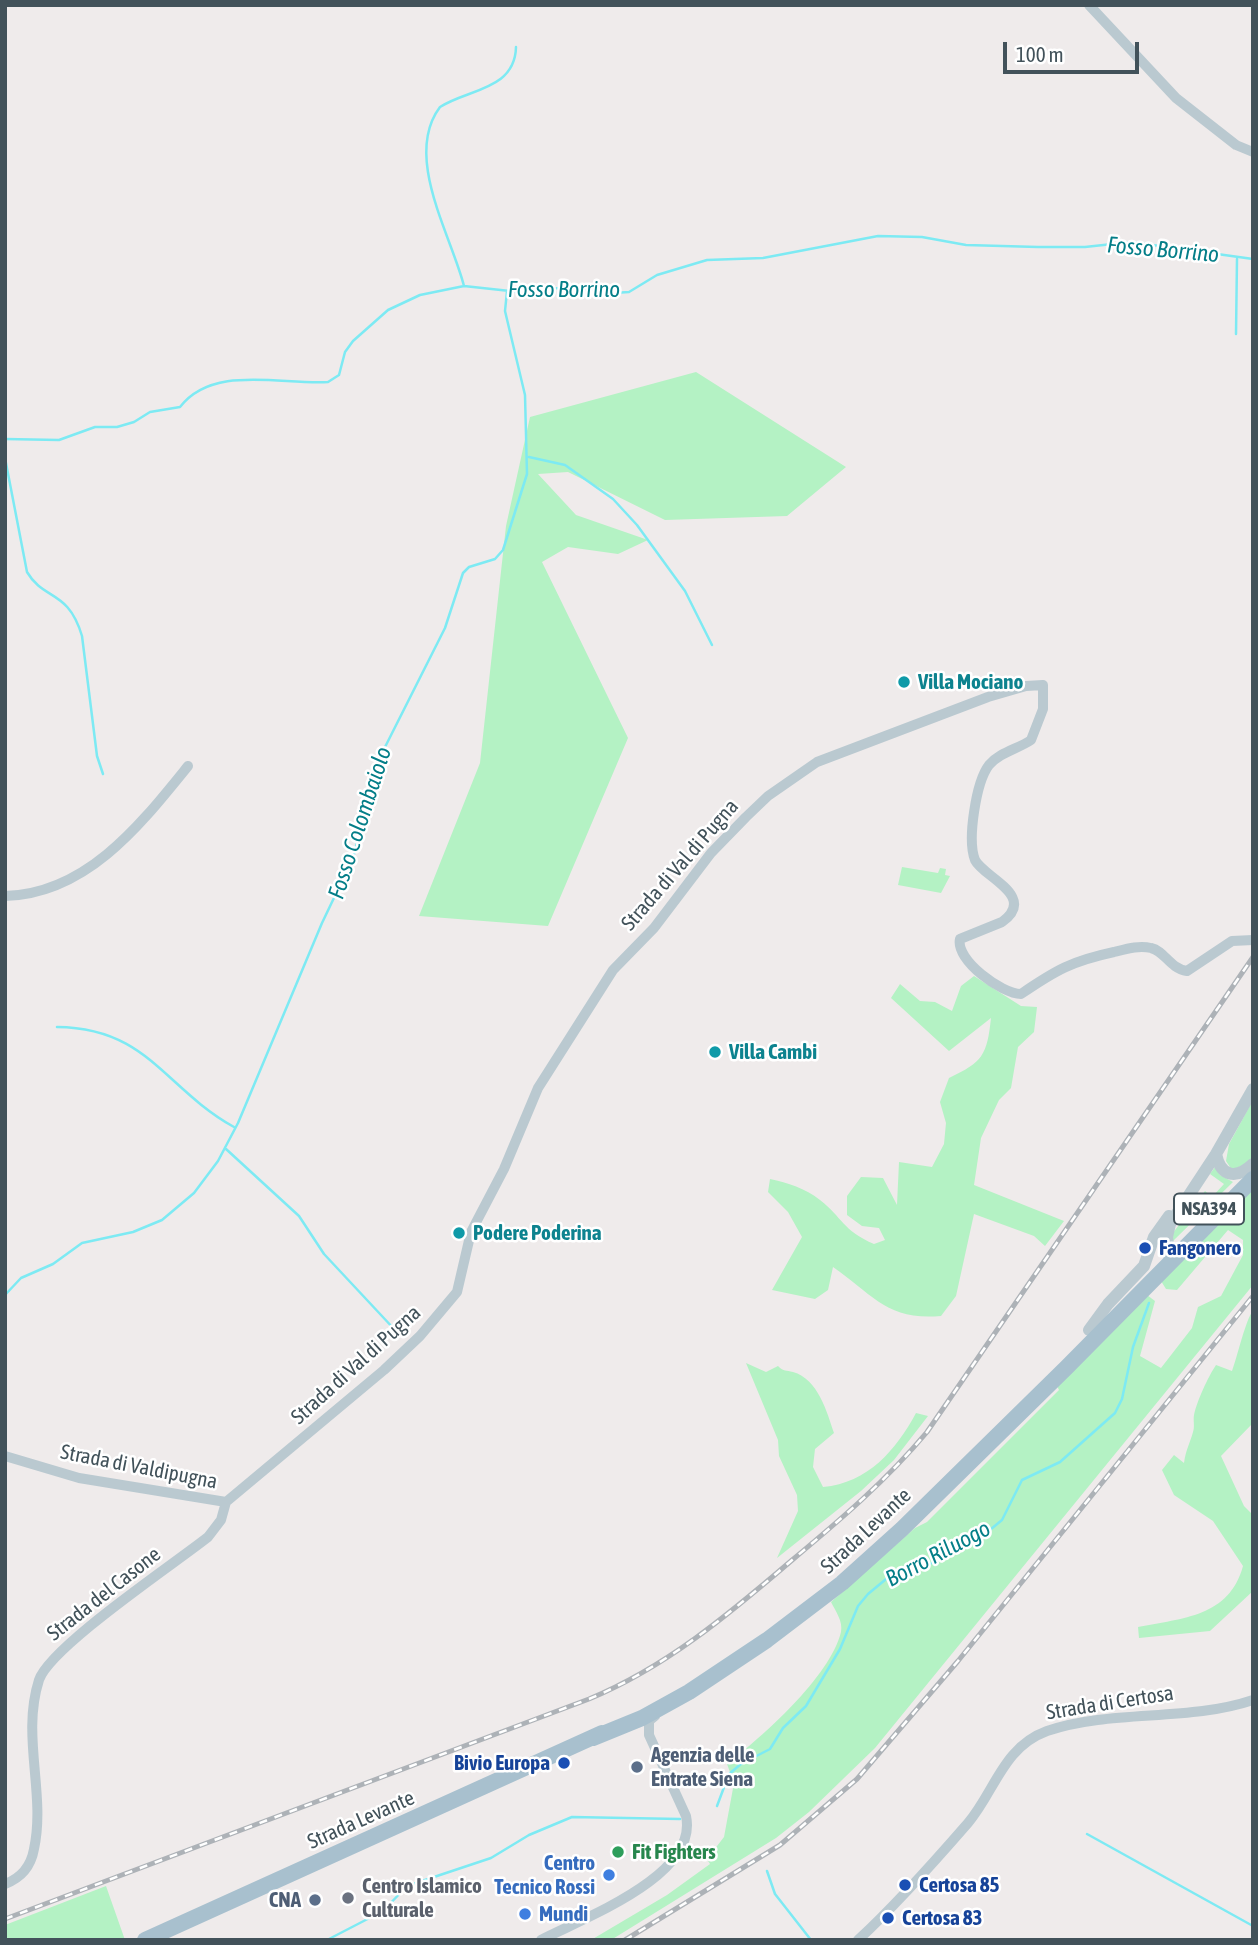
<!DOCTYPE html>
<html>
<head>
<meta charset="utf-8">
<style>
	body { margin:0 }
	#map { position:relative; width:1258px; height:1945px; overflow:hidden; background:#efebeb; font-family:"Asap Condensed",sans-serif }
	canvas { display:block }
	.frame { position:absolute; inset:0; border:7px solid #42525a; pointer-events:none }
	.scale { position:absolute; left:1003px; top:42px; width:136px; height:32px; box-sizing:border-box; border:4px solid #42525a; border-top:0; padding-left:9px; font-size:21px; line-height:24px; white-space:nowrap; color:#42525a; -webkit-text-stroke:5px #fff; paint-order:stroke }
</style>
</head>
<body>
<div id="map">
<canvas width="1258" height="1945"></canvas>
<div class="frame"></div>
<div class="scale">100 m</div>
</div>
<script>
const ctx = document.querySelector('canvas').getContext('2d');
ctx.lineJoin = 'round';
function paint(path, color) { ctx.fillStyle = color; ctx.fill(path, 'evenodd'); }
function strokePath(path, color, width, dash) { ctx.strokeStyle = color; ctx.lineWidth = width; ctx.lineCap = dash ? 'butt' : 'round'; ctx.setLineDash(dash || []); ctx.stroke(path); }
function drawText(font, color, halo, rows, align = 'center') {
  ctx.font = font + ' "Asap Condensed",sans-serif'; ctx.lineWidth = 5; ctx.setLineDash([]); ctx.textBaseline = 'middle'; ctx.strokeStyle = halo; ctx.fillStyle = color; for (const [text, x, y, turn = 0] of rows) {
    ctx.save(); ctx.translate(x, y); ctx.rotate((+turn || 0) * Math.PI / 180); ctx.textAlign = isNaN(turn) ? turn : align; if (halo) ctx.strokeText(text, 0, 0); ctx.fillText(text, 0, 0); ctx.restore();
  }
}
paint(new Path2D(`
	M696 372 846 467 787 516 665 520 568 472 538 474 576 515 648 540 618 554 568 547 542 562 628 738 548 926 419 916 480 763 506 526 530 417Z
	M902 867 938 873 940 868 946 869 945 875 950 876 941 893 898 885Z
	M974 976 1021 1006 1037 1007 1034 1032 1018 1047 1011 1088 999 1100 981 1138 974 1185 1064 1221 1045 1246 1034 1236 974 1214 956 1296 941 1316C888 1321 873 1295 833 1267L828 1290 815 1299 772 1290 802 1237 788 1212 768 1192 770 1179C788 1183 805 1188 820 1200 843 1218 842 1230 874 1244L885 1240 879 1228 862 1226 847 1215V1196L861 1177 883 1178 897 1205 899 1162 932 1167 944 1144 946 1123 940 1102 949 1078C983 1062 987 1055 991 1018L949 1051 891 998 900 984 920 1001 935 1002 952 1011 961 986Z
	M1253 1100V1161L1232 1170 1226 1161 1229 1144Z
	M1215 1167 1220 1175 1233 1182 1172 1242V1234L1205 1191 1212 1197 1224 1184 1210 1174Z
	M1253 1188V1285L875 1748 809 1812 776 1838 611 1940H591L667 1895 710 1864 707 1859 724 1837 734 1783 727 1764C762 1737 830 1677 841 1632 843 1621 836 1612 831 1602L915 1528 927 1522 1059 1390 1057 1386 1147 1295 1155 1301 1140 1356 1161 1368 1192 1328 1198 1307 1221 1296 1243 1255V1240L1228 1230 1177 1290 1166 1289 1161 1281Z
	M1253 1311V1423L1221 1456 1244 1506 1253 1515V1591L1210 1631 1139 1638 1138 1627C1183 1618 1229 1617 1243 1566L1213 1521 1174 1495 1162 1470 1174 1455 1184 1463C1186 1449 1190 1443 1193 1432 1195 1427 1193 1420 1194 1415 1197 1401 1208 1377 1216 1365L1232 1371C1237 1358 1246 1318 1253 1311Z
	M746 1363 766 1372 778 1366C784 1372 786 1370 793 1372 818 1379 827 1412 834 1433L815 1449 813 1467 823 1487C868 1483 896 1450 916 1413L928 1416 894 1460 861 1491 777 1558 798 1511 797 1495 779 1456 778 1440Z
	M106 1886 125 1940H5V1925Z`), '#b4f2c4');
strokePath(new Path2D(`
	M464 286C451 235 403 156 440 107 468 89 515 90 516 47
	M1236 334 1237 259
	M5 439 59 440 95 427H117L134 422 150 412 180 407C213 364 281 385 328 382L339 375 345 352 353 341 388 310 420 295 464 286 519 292 569 287 614 293 629 292 657 275 707 260 763 258 878 236 922 237 966 245 1038 247H1085L1131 242 1253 259
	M529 457 565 465 613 499 637 525 685 591 712 645
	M5 458 27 572C44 601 68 589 82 636L97 756 103 774
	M57 1027C148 1028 164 1088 234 1127
	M226 1149 299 1216 324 1254 395 1330
	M5 1295 21 1278 53 1264 82 1243 133 1232 162 1220 194 1193 218 1161 238 1123 322 923 353 858 379 759 445 628 463 573 469 567 495 559 503 550 527 474 525 395 505 311 507 291
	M717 1806 729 1774 741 1764 770 1749 783 1728 806 1706 840 1649 858 1606 868 1594 897 1570 928 1565 985 1534 1002 1520 1022 1480 1060 1462 1115 1413 1122 1399 1133 1347 1149 1303
	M1087 1834 1253 1926
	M767 1871 775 1894 811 1940
	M327 1940 383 1911 407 1886 491 1858 529 1835 572 1817 680 1819`), '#7deaf3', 2.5);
strokePath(new Path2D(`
	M1089 5 1176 98 1236 145 1253 152
	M5 896C87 894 141 824 188 766
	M5 1456 79 1478 226 1502
	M226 1502 384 1370 420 1336 457 1292 471 1232 504 1169 538 1088 613 970 654 928 711 853 746 817 768 796 817 762 988 697 1026 686 1043 685V709L1031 740C1018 749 1000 752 989 765 976 782 967 840 975 860 983 877 1038 896 1002 922L960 939C955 960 1002 994 1021 994 1056 970 1072 961 1114 952 1126 949 1139 945 1151 948 1165 951 1169 968 1187 971L1232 941 1253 940
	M5 1884C21 1878 31 1866 34 1849 46 1794 21 1736 39 1680 50 1647 174 1564 208 1537L221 1520 226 1502
	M541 1940C583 1918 699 1876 686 1816L649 1735V1721L655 1716
	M858 1940C895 1906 935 1861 968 1823 995 1791 1003 1747 1047 1731 1112 1709 1188 1722 1253 1700`), '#bac9d0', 10);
strokePath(new Path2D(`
	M1216 1154C1221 1178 1237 1179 1253 1164
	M1170 1261 1167 1237 1170 1224 1216 1154 1253 1089
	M1089 1330 1108 1304 1144 1266 1154 1237 1169 1216`), '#bac9d0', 12);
strokePath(new Path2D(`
	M593 1738 642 1718 689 1692 767 1640 842 1583 902 1529 1066 1368 1253 1179
	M145 1940 602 1733`), '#a8c0ce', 16);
const rail = new Path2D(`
	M5 1919 589 1699C666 1667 728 1615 791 1561 840 1520 886 1481 927 1432L1253 957
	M625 1940 780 1845 857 1779 958 1661 1253 1296`);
strokePath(rail, '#adb2b7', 5);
strokePath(rail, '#fff', 2.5, [8]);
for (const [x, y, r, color] of [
	[904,682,7,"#0f9aa8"],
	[715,1052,7,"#0f9aa8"],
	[459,1233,7,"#0f9aa8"],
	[1145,1248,7,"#1a4fb4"],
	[564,1763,7,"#1a4fb4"],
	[637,1767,7,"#5c6f8a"],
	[618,1852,7,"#2e9e5b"],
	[609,1875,7,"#3f7fe0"],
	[905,1885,7,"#1a4fb4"],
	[348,1898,7,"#6b7280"],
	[315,1900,7,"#5c6f8a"],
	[525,1914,7,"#3f7fe0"],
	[888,1918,7,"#1a4fb4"]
]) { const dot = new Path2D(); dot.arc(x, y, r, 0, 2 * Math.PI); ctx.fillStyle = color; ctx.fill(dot); strokePath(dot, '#fff', 2.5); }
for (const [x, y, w] of [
	[1209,1209,70]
]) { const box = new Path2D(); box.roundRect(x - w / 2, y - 15.5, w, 31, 5); ctx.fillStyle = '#fff'; ctx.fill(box); strokePath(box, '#42525a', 2); }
drawText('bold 19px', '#42525a', null, [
	["NSA394",1209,1209]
]);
drawText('bold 21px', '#0d838f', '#fff', [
	["Villa Mociano",918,682],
	["Villa Cambi",729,1052],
	["Podere Poderina",473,1233]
], 'left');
drawText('21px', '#42525a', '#fff', [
	["Strada di Val di Pugna",680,865,-49],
	["Strada di Val di Pugna",356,1365,-42],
	["Strada di Valdipugna",139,1467,11],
	["Strada Levante",866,1531,-43],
	["Strada del Casone",104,1594,-38],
	["Strada di Certosa",1110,1703,-9],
	["Strada Levante",361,1820,-24]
]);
drawText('bold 21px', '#164399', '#fff', [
	["Fangonero",1159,1248],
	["Bivio Europa",550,1763,"right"],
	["Certosa 85",919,1885],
	["Certosa 83",902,1918]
], 'left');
drawText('bold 21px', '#4e5e75', '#fff', [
	["Agenzia delle",651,1755],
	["Entrate Siena",651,1779],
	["CNA",301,1900,"right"]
], 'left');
drawText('bold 21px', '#27864d', '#fff', [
	["Fit Fighters",632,1852]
], 'left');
drawText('bold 21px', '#366cbe', '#fff', [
	["Centro",595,1863],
	["Tecnico Rossi",595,1887],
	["Mundi",539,1914,"left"]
], 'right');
drawText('bold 21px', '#5b616d', '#fff', [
	["Centro Islamico",362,1886],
	["Culturale",362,1910]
], 'left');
drawText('italic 23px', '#047e88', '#fff', [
	["Fosso Borrino",1163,250,5],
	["Fosso Borrino",564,290],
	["Fosso Colombaiolo",360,823,-72],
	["Borro Riluogo",938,1554,-28]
]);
</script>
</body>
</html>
